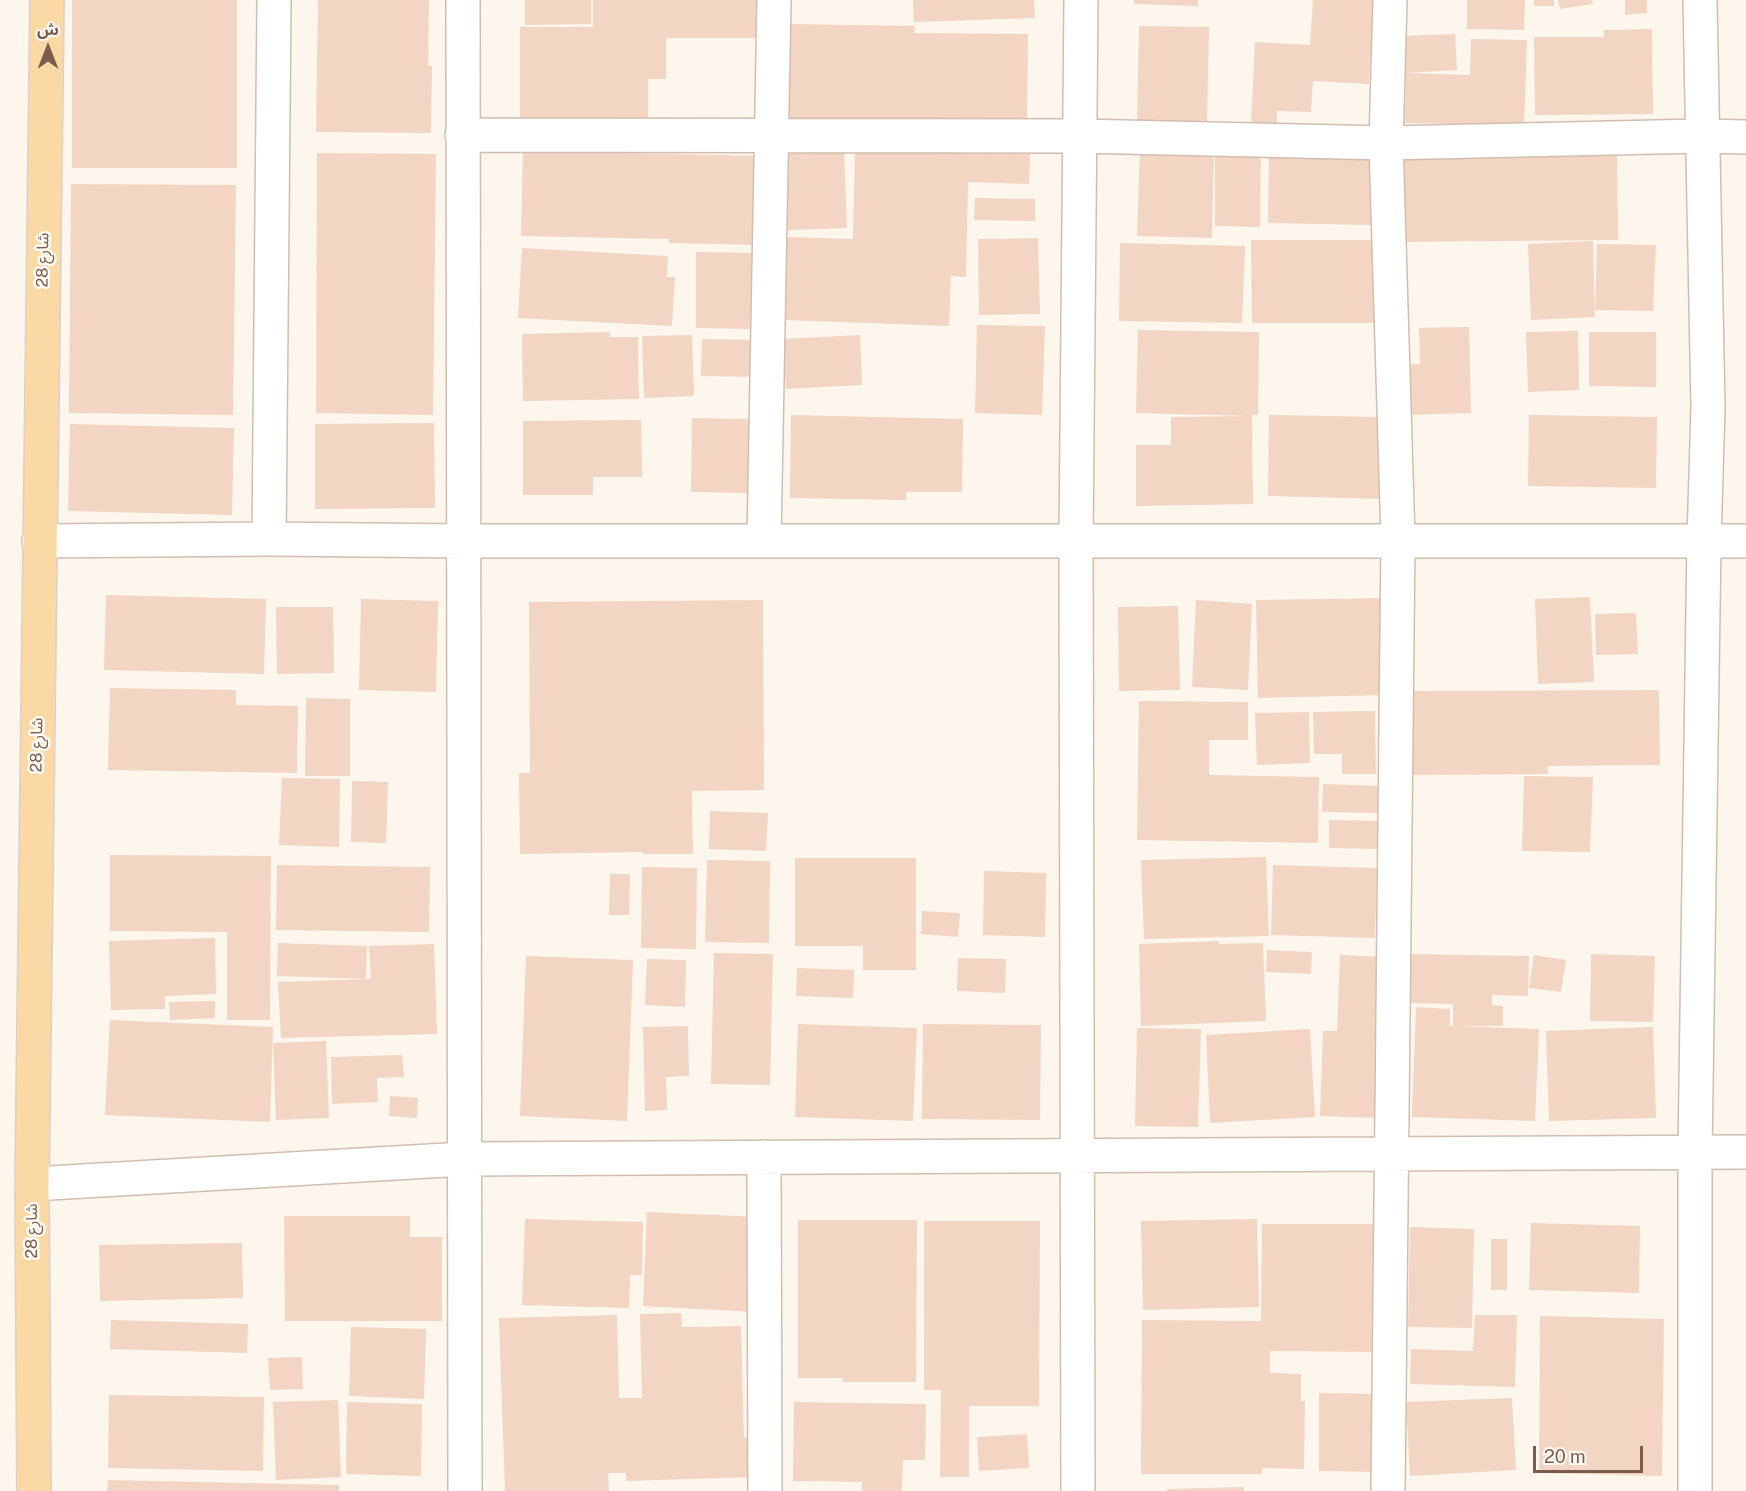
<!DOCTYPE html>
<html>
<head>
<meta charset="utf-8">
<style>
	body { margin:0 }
	#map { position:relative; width:1746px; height:1491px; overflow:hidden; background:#fdf6ec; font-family:"Public Sans","Noto Sans Arabic",sans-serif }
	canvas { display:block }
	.north { position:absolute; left:18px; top:18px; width:60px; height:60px; -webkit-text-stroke:4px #fffaf3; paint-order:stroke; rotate:0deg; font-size:16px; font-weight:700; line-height:24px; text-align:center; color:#7a5c4d }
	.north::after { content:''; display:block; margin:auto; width:21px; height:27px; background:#7a5c4d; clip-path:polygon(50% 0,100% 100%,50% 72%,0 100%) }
	.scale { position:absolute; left:1533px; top:1446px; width:110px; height:27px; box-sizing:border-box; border:3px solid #7a5c4d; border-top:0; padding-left:8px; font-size:18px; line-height:21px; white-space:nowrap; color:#7a5c4d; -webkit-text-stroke:4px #fffaf3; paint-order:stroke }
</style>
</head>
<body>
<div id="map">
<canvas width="1746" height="1491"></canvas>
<div class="north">ش</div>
<div class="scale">20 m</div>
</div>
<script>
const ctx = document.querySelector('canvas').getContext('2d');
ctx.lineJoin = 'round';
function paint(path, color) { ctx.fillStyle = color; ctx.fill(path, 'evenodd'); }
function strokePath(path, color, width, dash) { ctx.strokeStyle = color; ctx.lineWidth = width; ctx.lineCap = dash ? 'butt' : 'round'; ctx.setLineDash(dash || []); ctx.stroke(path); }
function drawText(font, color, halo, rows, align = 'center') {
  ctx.font = font + ' "Public Sans","Noto Sans Arabic",sans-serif'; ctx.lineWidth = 5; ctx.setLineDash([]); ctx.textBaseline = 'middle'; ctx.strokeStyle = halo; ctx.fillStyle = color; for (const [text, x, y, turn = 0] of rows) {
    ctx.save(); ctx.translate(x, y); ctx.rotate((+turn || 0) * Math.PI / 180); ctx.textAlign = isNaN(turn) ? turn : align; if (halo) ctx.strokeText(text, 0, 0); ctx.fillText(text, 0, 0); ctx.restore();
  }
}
paint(new Path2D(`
	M72 0H237V168H72Z
	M318 0H429L428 66H432L431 133 316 132Z
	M525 0H591V24L525 25Z
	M593 0H763V38H666V79H648V121H520V27H593Z
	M913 0H1034L1035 18 914 22Z
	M1134 0H1198V6L1134 4Z
	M1313 0H1374L1369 84 1313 81 1311 112 1277 111V125L1251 124 1255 42 1310 45Z
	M1467 0H1525L1524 30 1467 29Z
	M1534 0H1554V6H1534Z
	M1558 0H1592L1593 4 1560 9Z
	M1625 0H1647V13L1625 15Z
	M791 24 915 26 914 33 1028 34 1027 123 789 120Z
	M1139 26 1209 27 1207 124 1137 122Z
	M1652 29 1653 114 1535 115 1534 37H1604V30Z
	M1455 34 1457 70 1405 73 1403 36Z
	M1471 39 1527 40 1524 125 1405 123 1406 73 1470 75Z
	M1140 147 1214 149 1212 238 1137 236Z
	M855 149 1030 154 1029 184 968 182 966 277 951 276 949 326 784 320 787 237 853 239Z
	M523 151 764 156 761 245 669 243V239L521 236Z
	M1215 151H1261L1260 227 1215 226Z
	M1617 151 1618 240 1405 242 1404 154Z
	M844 152 847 228 788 230 785 154Z
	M317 153 436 154 433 415 316 413Z
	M1269 154 1374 156 1372 225 1268 223Z
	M71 184 236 185 233 415 69 413Z
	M975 198 1035 199V221L974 220Z
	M1038 238 1040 314 979 315 978 239Z
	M1251 240H1375L1376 323H1252Z
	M1593 241 1595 317 1531 320 1528 244Z
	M1120 243 1245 246 1242 323 1119 321Z
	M1597 244 1656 245 1653 311 1595 310Z
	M522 248 668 256 667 277H675L672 326 518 318Z
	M696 252 758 253 757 329 696 328Z
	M977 325 1045 326 1042 415 975 413Z
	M1469 327 1471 413 1406 415 1405 365 1420 364 1419 328Z
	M1138 330 1259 332 1258 415H1252L1253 504 1136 506V445H1171V417L1250 416 1136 413Z
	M1578 331 1579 390 1528 392 1526 332Z
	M610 332V337H638L639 399 523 401 522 334Z
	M1589 332H1656V387L1589 386Z
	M692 335 694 396 644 398 642 336Z
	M860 335 862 385 786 389 783 339Z
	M702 339 761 340 760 377 701 376Z
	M791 415 963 419 962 492H906V500L790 498Z
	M1269 415 1383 417 1382 499 1268 496Z
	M1529 415 1657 417 1656 488 1528 486Z
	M692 418 752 419 750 493 691 492Z
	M641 420 642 477H593V495H523V421Z
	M434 423 435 508 315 509V424Z
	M70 424 234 428 232 515 68 511Z
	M106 595 266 599 264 674 104 670Z
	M1590 597 1594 682 1538 684 1535 599Z
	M1383 598 1385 695 1258 698 1256 600Z
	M361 599 438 601 436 692 359 690Z
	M763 600 764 790 692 791 693 854H643V852L520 854 519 773H530L529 602Z
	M1196 600 1252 604 1248 690 1192 687Z
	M1178 606 1180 690 1119 691 1118 607Z
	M276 607H333L334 673 277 674Z
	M1636 613 1638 654 1596 655 1595 614Z
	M110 688 236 690V705L298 706 297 773 108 770Z
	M1659 690 1660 765 1548 766V774L1413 775 1412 691Z
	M306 698 350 699V776H305Z
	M1139 701 1248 702V740H1209V775L1319 777 1318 843 1137 840Z
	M1375 711 1376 774H1342V754H1314L1313 712Z
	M1309 712 1310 763 1257 765 1255 713Z
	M1524 776 1593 777 1590 852 1522 851Z
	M282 778 340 779 339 847 279 845Z
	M352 781 388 782 386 843 351 842Z
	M1323 784 1380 786V813L1322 812Z
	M710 811 768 813 766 851 709 849Z
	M1329 820 1385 821 1384 849 1329 848Z
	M110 855 271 856 270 1020H227V932L110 931Z
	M1266 857 1269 936 1144 939 1141 860Z
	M795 858H916V970H863V946H795Z
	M707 860 770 861 769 943 705 942Z
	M277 865 430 867 429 932 276 930Z
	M1273 865 1377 868 1375 938 1271 935Z
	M642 867 697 868 696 949 641 948Z
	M984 871 1046 873 1045 937 983 935Z
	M610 874H630L629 915H609Z
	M922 911 960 913 958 937 921 934Z
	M215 938 216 994 165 996V1009L111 1010 109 941Z
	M1219 941V944L1263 943 1266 1021 1141 1026 1139 944Z
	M278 943 367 946 366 979 277 976Z
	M434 944 437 1034 281 1038 278 982 371 979 369 946Z
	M1267 950 1312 952 1311 974 1266 972Z
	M714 953 773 954 770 1085 711 1084Z
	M1408 954 1529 956 1528 996 1492 995V1005L1503 1006V1026H1455L1539 1029 1535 1121 1412 1117 1416 1007 1450 1009V1026H1453V1004L1406 1003Z
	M1591 954 1655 956 1653 1022 1590 1021Z
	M1340 955 1387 957 1381 1118 1320 1116 1323 1031H1337Z
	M1534 955 1566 960 1561 992 1529 988Z
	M526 956 633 960 627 1121 520 1116Z
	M958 958 1006 959 1005 993 957 991Z
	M647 959 686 960 685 1007 645 1005Z
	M797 968 854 970 853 998 796 996Z
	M215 1001V1018L170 1020 169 1002Z
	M110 1020 273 1027 270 1122 105 1115Z
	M798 1024 917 1028 913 1121 795 1117Z
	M923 1024 1041 1025 1040 1120 922 1119Z
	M688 1026 689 1076 666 1077 667 1110 645 1111 643 1027Z
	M1653 1027 1656 1118 1549 1121 1546 1031Z
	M1137 1028 1201 1029 1198 1127 1135 1126Z
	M1310 1029 1315 1117 1210 1123 1206 1035Z
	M326 1041 329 1118 276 1120 273 1043Z
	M402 1055 404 1077 377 1078 378 1102 332 1104 331 1057Z
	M390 1096 418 1098 417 1118 389 1116Z
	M647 1212 759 1217 754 1312 643 1306Z
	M284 1216H410V1237H442V1321H285Z
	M525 1219 643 1222 642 1275H630L629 1308 522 1305Z
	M1257 1219 1259 1307 1143 1310 1141 1221Z
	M798 1220H917L916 1382H843V1378H798Z
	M924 1221H1040L1039 1406H969V1477H940L941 1390H924Z
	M1531 1223 1640 1226 1639 1293 1529 1290Z
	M1262 1224H1375L1374 1352 1270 1351V1373L1301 1374V1401H1305L1304 1469 1262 1468V1474H1141L1142 1320 1261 1321Z
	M1410 1227 1474 1229 1472 1328 1408 1327Z
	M1491 1239H1507V1290H1491Z
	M242 1243 243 1298 100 1301 99 1245Z
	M681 1313 682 1327 741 1326 744 1438H752L753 1477 626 1481V1473H608L609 1491H505L499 1318 617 1315 619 1398H642L640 1314Z
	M1475 1315H1517L1515 1387 1410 1384 1411 1349 1473 1351Z
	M1540 1316 1664 1319 1662 1476 1539 1473Z
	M111 1320 248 1324 247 1353 110 1349Z
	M351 1327 426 1329 424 1399 349 1396Z
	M302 1357 303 1389 270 1390 268 1358Z
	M1319 1393 1381 1394 1380 1472 1319 1471Z
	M109 1395 264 1397 263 1471 108 1468Z
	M1512 1398 1516 1470 1410 1476 1406 1402Z
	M338 1400 341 1477 276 1480 273 1402Z
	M347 1402 422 1404 421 1476 346 1474Z
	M794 1402 926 1404 925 1460H903L902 1491H862V1482L793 1481Z
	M1027 1434 1029 1468 979 1471 977 1437Z
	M108 1480 339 1485V1491H107Z
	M1244 1487V1491H1167V1489Z`), '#f3d5c3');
const minor = new Path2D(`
	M463 0 465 1491
	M462 135 1079 136 1386 143 1701 136 1746 137
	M269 539 274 0
	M39 541 269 539 464 541H1746
	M764 541 774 0
	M764 1157 765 1491
	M32 1184 464 1159 1746 1152
	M1078 1491 1076 541 1081 0
	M1388 1491 1398 540 1386 143 1390 0
	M1695 1491V1152L1704 541 1708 407 1700 0`);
const major = new Path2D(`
	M34 1491 32 1184 47 0`);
strokePath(minor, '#d1beb0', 36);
strokePath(major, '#dad1cd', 36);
strokePath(minor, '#fff', 33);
strokePath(major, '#fbd9a5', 33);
drawText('16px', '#7a5c4d', '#fffaf3', [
	["شارع 28",43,260,-89],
	["شارع 28",37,745,-89],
	["شارع 28",32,1231,-90]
]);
</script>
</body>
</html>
